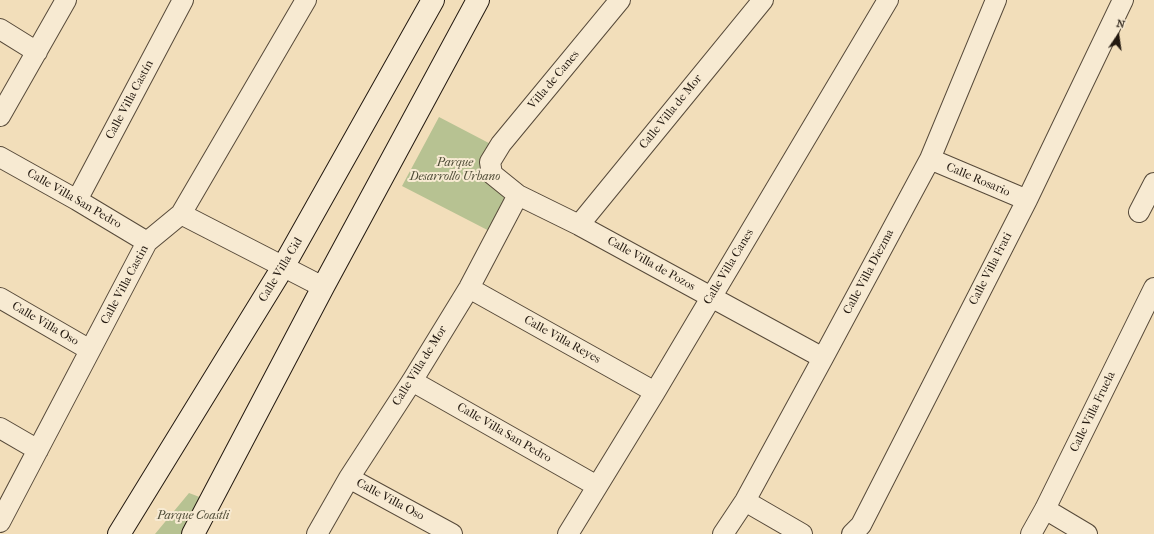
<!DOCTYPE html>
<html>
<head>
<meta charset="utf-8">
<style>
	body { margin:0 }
	#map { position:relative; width:1154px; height:534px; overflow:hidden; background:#f2deba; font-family:"IM FELL French Canon",serif }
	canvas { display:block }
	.north { position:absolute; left:1098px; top:16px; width:40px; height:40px; -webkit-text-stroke:3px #f7ead2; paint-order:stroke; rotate:13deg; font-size:11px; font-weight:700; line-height:16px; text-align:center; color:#231910 }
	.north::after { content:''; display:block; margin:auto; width:14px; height:18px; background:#231910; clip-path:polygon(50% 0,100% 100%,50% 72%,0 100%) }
</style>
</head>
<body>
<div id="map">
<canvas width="1154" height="534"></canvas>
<div class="north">N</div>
</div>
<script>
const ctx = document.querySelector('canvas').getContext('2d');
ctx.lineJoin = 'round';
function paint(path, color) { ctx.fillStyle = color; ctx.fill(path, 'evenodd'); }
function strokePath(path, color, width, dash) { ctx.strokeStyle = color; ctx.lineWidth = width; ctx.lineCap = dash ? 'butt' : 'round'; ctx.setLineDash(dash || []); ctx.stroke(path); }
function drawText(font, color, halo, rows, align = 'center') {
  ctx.font = font + ' "IM FELL French Canon",serif'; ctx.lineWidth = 4; ctx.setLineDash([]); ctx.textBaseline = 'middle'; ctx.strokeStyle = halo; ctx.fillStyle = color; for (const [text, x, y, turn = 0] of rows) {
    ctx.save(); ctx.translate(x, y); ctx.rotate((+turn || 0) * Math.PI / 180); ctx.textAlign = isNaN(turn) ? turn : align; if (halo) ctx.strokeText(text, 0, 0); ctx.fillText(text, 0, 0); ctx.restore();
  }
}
paint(new Path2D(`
	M439 117 506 152 493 169 530 191 501 237 402 186Z
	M189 493 218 504 204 534H155Z`), '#b7c292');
const street = new Path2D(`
	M620 0 501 144 490 162 492 174 518 195 579 225 823 358
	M0 29 37 52
	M0 116 66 0
	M0 157 77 200 147 242
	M930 159 1027 200
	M77 200 183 0
	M1139 212 1154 183
	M181 214 323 287
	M579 225 763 0
	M469 288 655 392
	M0 298 90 350
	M412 381 597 486
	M0 428 38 450
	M349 478 452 534
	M745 501 802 534
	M1045 509 1087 534
	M0 522 147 242 181 214 306 0
	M317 534 349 478 412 381 469 288 518 195
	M568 534 655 392 888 0
	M723 534 745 501 823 358 930 159 996 0
	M852 534 861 525 1027 200 1123 0
	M1031 534 1045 509 1154 288`);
const secondary = new Path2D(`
	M119 534 283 267 433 0
	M193 534 323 287 478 0`);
strokePath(street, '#574a3a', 22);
strokePath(secondary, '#231910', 24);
strokePath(street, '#f7ead2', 20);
strokePath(secondary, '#f7ead2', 22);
drawText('12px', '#231910', '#f7ead2', [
	["Villa de Canes",554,80,-50],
	["Calle Villa Castín",130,100,-62],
	["Calle Villa de Mor",671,112,-51],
	["Calle Rosario",978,180,23],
	["Calle Villa San Pedro",74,199,30],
	["Calle Villa de Pozos",651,264,29],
	["Calle Villa Canes",729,267,-59],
	["Calle Villa Frati",991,269,-63],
	["Calle Villa Cid",281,270,-59],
	["Calle Villa Diezma",869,272,-62],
	["Calle Villa Castin",125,285,-62],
	["Calle Villa Oso",45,324,30],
	["Calle Villa Reyes",562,340,29],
	["Calle Villa de Mor",420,366,-58],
	["Calle Villa Fruela",1093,412,-64],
	["Calle Villa San Pedro",504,433,30],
	["Calle Villa Oso",390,500,28]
]);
drawText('italic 12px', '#4f4c37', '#f7ead2', [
	["Parque",455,163],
	["Desarrollo Urbano",455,177],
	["Parque Coastli",193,516]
]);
</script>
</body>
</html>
